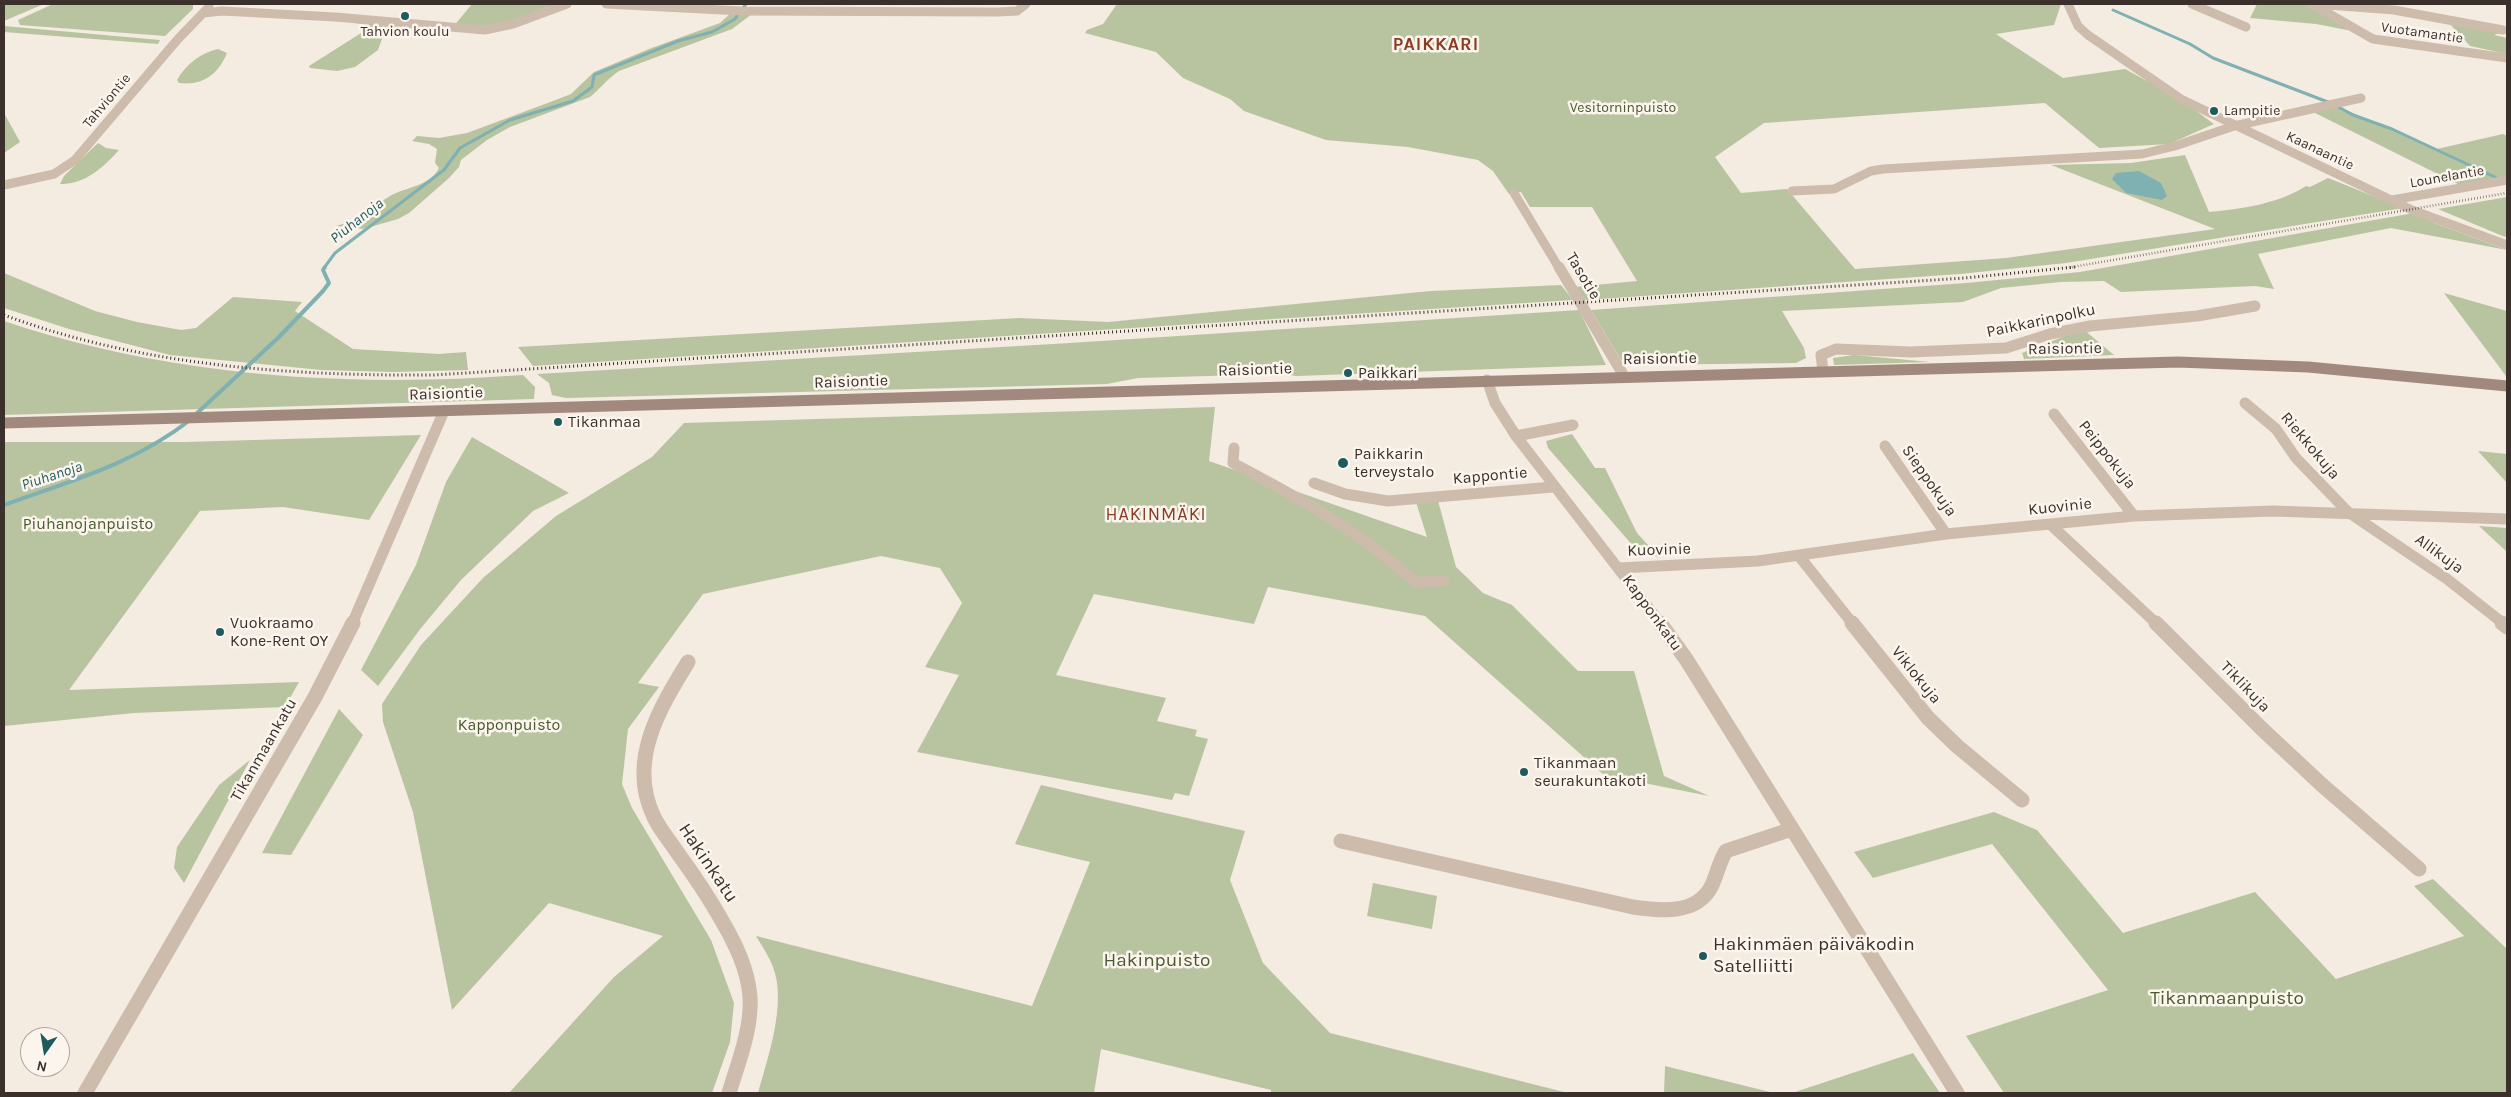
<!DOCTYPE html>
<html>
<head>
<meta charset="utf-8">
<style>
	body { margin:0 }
	#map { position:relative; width:2511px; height:1097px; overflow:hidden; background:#f4ebe1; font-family:Karla,sans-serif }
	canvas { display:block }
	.frame { position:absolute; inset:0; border:5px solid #3b302b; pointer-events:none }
	.north { position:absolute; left:20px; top:1027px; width:50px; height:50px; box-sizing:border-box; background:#fbf5ee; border:1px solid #aea6a0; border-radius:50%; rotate:193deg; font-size:14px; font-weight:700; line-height:20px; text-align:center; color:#3b302b }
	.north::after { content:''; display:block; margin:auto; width:18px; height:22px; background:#1f5a5e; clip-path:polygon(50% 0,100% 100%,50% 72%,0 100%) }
</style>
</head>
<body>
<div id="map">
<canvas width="2511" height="1097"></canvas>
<div class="frame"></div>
<div class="north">N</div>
</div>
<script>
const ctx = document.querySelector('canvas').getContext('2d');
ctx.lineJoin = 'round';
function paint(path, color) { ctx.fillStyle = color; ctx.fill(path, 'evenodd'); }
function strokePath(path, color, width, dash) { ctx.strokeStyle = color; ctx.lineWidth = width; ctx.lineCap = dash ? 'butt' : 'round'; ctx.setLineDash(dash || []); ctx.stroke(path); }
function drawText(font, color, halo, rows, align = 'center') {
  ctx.font = font + ' Karla,sans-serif'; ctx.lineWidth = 5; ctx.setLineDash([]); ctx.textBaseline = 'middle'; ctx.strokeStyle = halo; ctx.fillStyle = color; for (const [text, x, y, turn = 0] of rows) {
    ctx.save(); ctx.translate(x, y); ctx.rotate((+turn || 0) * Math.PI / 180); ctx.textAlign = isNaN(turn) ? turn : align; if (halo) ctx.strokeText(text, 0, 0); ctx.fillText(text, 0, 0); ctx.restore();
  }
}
paint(new Path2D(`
	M4 4H44L4 21Z
	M53 4H193V9L165 36 20 25 18 20Z
	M472 4H556L500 25 453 27Z
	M1117 4H2061L2054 25 1996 34 2063 78 2125 69 2180 99 2214 124 2169 144 2099 148 2045 103 1764 123 1715 157 1741 193 1787 189 1855 269 2006 258 2215 229 2051 165 2131 163 2185 155 2209 212C2241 209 2278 204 2306 186L2310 187 2328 178 2403 208 2066 263 1960 274 1585 300 1574 287 1637 281 1592 207H1530L1521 192 1509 194 1493 171 1478 160 1408 147 1326 140 1244 111 1230 99 1183 78 1156 52 1085 33 1087 30 1103 24Z
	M2257 4H2309L2368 34 2316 24 2250 18Z
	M731 13 752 14 732 29 619 71C607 79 601 88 590 97L510 127 487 140 461 160 459 167 449 178 409 213 398 219 363 229 336 226C360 220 370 208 390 196 406 187 430 186 439 168L435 163 437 149 429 144 412 141 417 136 439 138 467 133 553 101 571 94 594 72 649 49 720 23Z
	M337 20 406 27 394 29 383 36 378 50 355 67 337 71 310 68 309 66 369 28 368 25Z
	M2448 22 2507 30 2494 35 2507 38V54L2470 46Z
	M4 26 160 40 158 44 4 32Z
	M218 49 227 53C218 75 202 86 179 83L177 80C186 64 201 53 218 49Z
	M2334 105 2437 149 2503 134 2507 136V177L2464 187 2311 111Z
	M4 113 20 142 4 153Z
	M98 143 106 148 119 150C104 167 84 185 60 184L64 176Z
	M2507 197V235L2505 237 2438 209Z
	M2414 213 2434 223 2507 250 2391 228 2258 254 2274 289 2255 286 2121 292 2104 281 2061 282 2001 288 1963 302 1782 311 1804 348 1806 358 1796 363 1629 365 1621 360 1591 310 1966 283 2080 272Z
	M4 273 95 311 137 322 181 330 196 328 233 297 302 302 295 311 353 349 439 354 466 352 468 370 392 372 321 370 170 355 69 329 4 308Z
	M1561 285 1573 300 533 366 518 347 1019 318 1108 322 1431 291Z
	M2444 293 2507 311V376H2506Z
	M1579 310 1606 365 1297 376 1278 374 1138 378 1107 384 566 398 552 395 549 383 537 374 1070 343Z
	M4 321C171 377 348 388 523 375L535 387 534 399 4 415Z
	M2083 329 2114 355 2024 359 2022 353Z
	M1854 355 1930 362 1834 365 1833 358Z
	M1215 407 1209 461 1427 537 1415 499 1437 497 1456 567 1483 593 1512 605 1578 671H1634L1664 776 1709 796 1604 775 1425 616 1268 587 1254 624 1094 594 1056 675 1166 698 1157 721 1197 730 1195 736 1208 739 1189 796 1175 793 1172 800 917 752 959 675 925 667 962 603 940 568 881 556 703 594 638 683 659 687 628 729 622 784 632 808 711 940 734 1003 730 1042 712 1093H509L614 977 663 936 549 903 452 1010 413 812 383 722 382 704 421 645 483 578 556 516 652 457 684 423Z
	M1572 434 1595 468H1605L1637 533 1660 558 1634 547 1548 448 1546 441Z
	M421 435 369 520 283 507 200 511 69 690 299 682 285 707 134 713 4 726V442H186Z
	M472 437 569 493 533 511 461 580 421 628 378 686 361 670 416 565 446 482Z
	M2478 451 2507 454V483Z
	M2479 526 2507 528V552Z
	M339 709 363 735 291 855 262 853Z
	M250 760 184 883 174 868 177 847 219 785Z
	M1041 785 1245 831 1230 880 1263 963 1330 1033 1568 1093H1271V1090L1101 1049 1094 1093H758C768 1057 787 1003 773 967 769 956 762 946 756 936L1032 1006 1090 862 1015 844Z
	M1994 812 2037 830 2123 933 2255 892 2336 979 2464 936 2414 886 2433 879 2507 949V1093H2004L1966 1036 2108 990 1992 844 1873 878 1854 852Z
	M1373 883 1437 896 1432 929 1367 916Z
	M1913 1053 1940 1093H1792Z
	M1665 1066 1774 1093H1664Z`), '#b8c4a0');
paint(new Path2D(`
	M2139 171 2161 183 2167 196 2162 200 2126 193 2112 179 2116 173Z`), '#7fb0b2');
strokePath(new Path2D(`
	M743 8 746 4
	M2113 10 2190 44 2213 58 2333 104 2353 115 2392 129 2499 179
	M324 268 335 253 444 170 460 148 510 120 573 101 592 87 594 75 678 41 712 32 735 19 738 14`), '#7fb0b2', 3);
strokePath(new Path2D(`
	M195 415 279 337 323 291 329 283 323 270 325 267
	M4 505C70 481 134 464 190 420`), '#7fb0b2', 4);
strokePath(new Path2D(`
	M606 4 741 11 998 12 1017 11 1026 4
	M2192 4 2246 27
	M2312 4 2373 39 2507 58
	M2314 4 2394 10 2503 30
	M203 13 222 11 335 17 485 30 513 24 567 4
	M4 185 54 174 75 160 178 39 209 7
	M1792 191 1834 189 1871 171 1883 169 2142 154 2175 146 2234 126 2361 98
	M1514 193 1559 268
	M2392 200 2507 180`), '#cdbbac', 9);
strokePath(new Path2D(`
	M1559 267 1624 376
	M1823 371 1821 355 1836 349 1911 352 2006 348 2050 334 2090 326 2197 316 2255 306
	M1487 380 1495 403 1516 436 1661 624
	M2245 403 2276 429 2296 458 2348 512 2447 579 2504 624
	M2054 414 2134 516
	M1516 436 1573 425
	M1885 446 1946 534
	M1234 448 1233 463C1298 497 1361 532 1415 582L1444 581
	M1314 483 1345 494 1388 501 1553 487
	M2050 524 2157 624
	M1799 556 1853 624
	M1619 568 1758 561 1946 534 2134 516 2273 511 2507 519`), '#cdbbac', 11);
strokePath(new Path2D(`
	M1660 623 1686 659 1957 1093
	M1852 623 1928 718 1957 746 2022 800
	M2156 623 2262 729 2322 785 2419 869
	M2502 623 2507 627
	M688 662C659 709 627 762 654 817 660 830 670 841 677 852 693 874 708 896 721 919 735 943 748 969 750 997 752 1029 738 1063 729 1093
	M1341 841 1633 907C1660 911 1696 915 1711 887 1717 875 1719 862 1726 851L1792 829`), '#cdbbac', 15);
strokePath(new Path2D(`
	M2068 4 2078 26 2088 35 2181 99 2412 210 2507 245`), '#cdbbac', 9);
strokePath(new Path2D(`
	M352 624 444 411`), '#cdbbac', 11);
strokePath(new Path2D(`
	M85 1093 315 697 353 623`), '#cdbbac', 15);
strokePath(new Path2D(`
	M4 423 2178 362 2308 367 2507 386`), '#a18a7d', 11);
strokePath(new Path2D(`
	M2066 268 2507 193`), '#3b302b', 2.5, [0.5, 2.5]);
strokePath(new Path2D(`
	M4 315C141 366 289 376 434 375L1965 278 2075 267`), '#3b302b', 3, [1, 3]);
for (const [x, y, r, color] of [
	[405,16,5,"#1f5a5e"],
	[2214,111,5,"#1f5a5e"],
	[1348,373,5,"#1f5a5e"],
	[558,422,5,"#1f5a5e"],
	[1343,463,6,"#1f5a5e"],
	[220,632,5,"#1f5a5e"],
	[1524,772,5,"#1f5a5e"],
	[1703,956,5,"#1f5a5e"]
]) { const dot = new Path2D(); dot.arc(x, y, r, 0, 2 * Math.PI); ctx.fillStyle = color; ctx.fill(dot); strokePath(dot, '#fbf5ee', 2); }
drawText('14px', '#3b302b', '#fbf5ee', [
	["Tahvion koulu",405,32],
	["Lampitie",2224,111,"left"]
]);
drawText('14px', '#3b302b', '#fbf5ee', [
	["Vuotamantie",2422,33,8],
	["Tahviontie",107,101,-50],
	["Kaanaantie",2320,151,25],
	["Lounelantie",2447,177,-10]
]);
drawText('14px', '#4a5a2e', '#fbf5ee', [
	["Vesitorninpuisto",1623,108]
]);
drawText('italic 15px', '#1f5a5e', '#fbf5ee', [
	["Piuhanoja",357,221,-38],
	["Piuhanoja",52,476,-18]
]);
drawText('16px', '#3b302b', '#fbf5ee', [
	["Tasotie",1583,276,59],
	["Paikkarinpolku",2041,321,-12],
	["Raisiontie",2065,349,-1],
	["Raisiontie",1660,359,-1],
	["Raisiontie",1255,370,-2],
	["Raisiontie",851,382,-2],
	["Raisiontie",446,394,-2],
	["Riekkokuja",2310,446,50],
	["Peippokuja",2107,455,52],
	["Kappontie",1490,476,-5],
	["Sieppokuja",1929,481,55],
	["Kuovinie",2060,507,-6],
	["Kuovinie",1659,550,-2],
	["Allikuja",2439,554,36],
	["Kapponkatu",1652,613,54],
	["Viklokuja",1916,675,51],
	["Tiklikuja",2245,687,46],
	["Tikanmaankatu",264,750,-60]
]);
drawText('16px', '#3b302b', '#fbf5ee', [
	["Paikkari",1358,373],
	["Tikanmaa",568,422],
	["Paikkarin",1354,454],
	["terveystalo",1354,472],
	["Vuokraamo",230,623],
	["Kone-Rent OY",230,641],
	["Tikanmaan",1534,763],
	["seurakuntakoti",1534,781]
], 'left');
drawText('16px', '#4a5a2e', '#fbf5ee', [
	["Piuhanojanpuisto",88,524],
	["Kapponpuisto",509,725]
]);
ctx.letterSpacing = '1px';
drawText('bold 18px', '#8c3b22', '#fbf5ee', [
	["PAIKKARI",1436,45]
]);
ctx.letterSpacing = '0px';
ctx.letterSpacing = '1px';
drawText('18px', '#8c3b22', '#fbf5ee', [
	["HAKINMÄKI",1156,515]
]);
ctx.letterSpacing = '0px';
drawText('19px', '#3b302b', '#fbf5ee', [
	["Hakinkatu",708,863,56]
]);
drawText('19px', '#3b302b', '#fbf5ee', [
	["Hakinmäen päiväkodin",1713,945],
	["Satelliitti",1713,967]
], 'left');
drawText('19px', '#4a5a2e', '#fbf5ee', [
	["Hakinpuisto",1157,961],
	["Tikanmaanpuisto",2227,999]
]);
</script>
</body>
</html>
